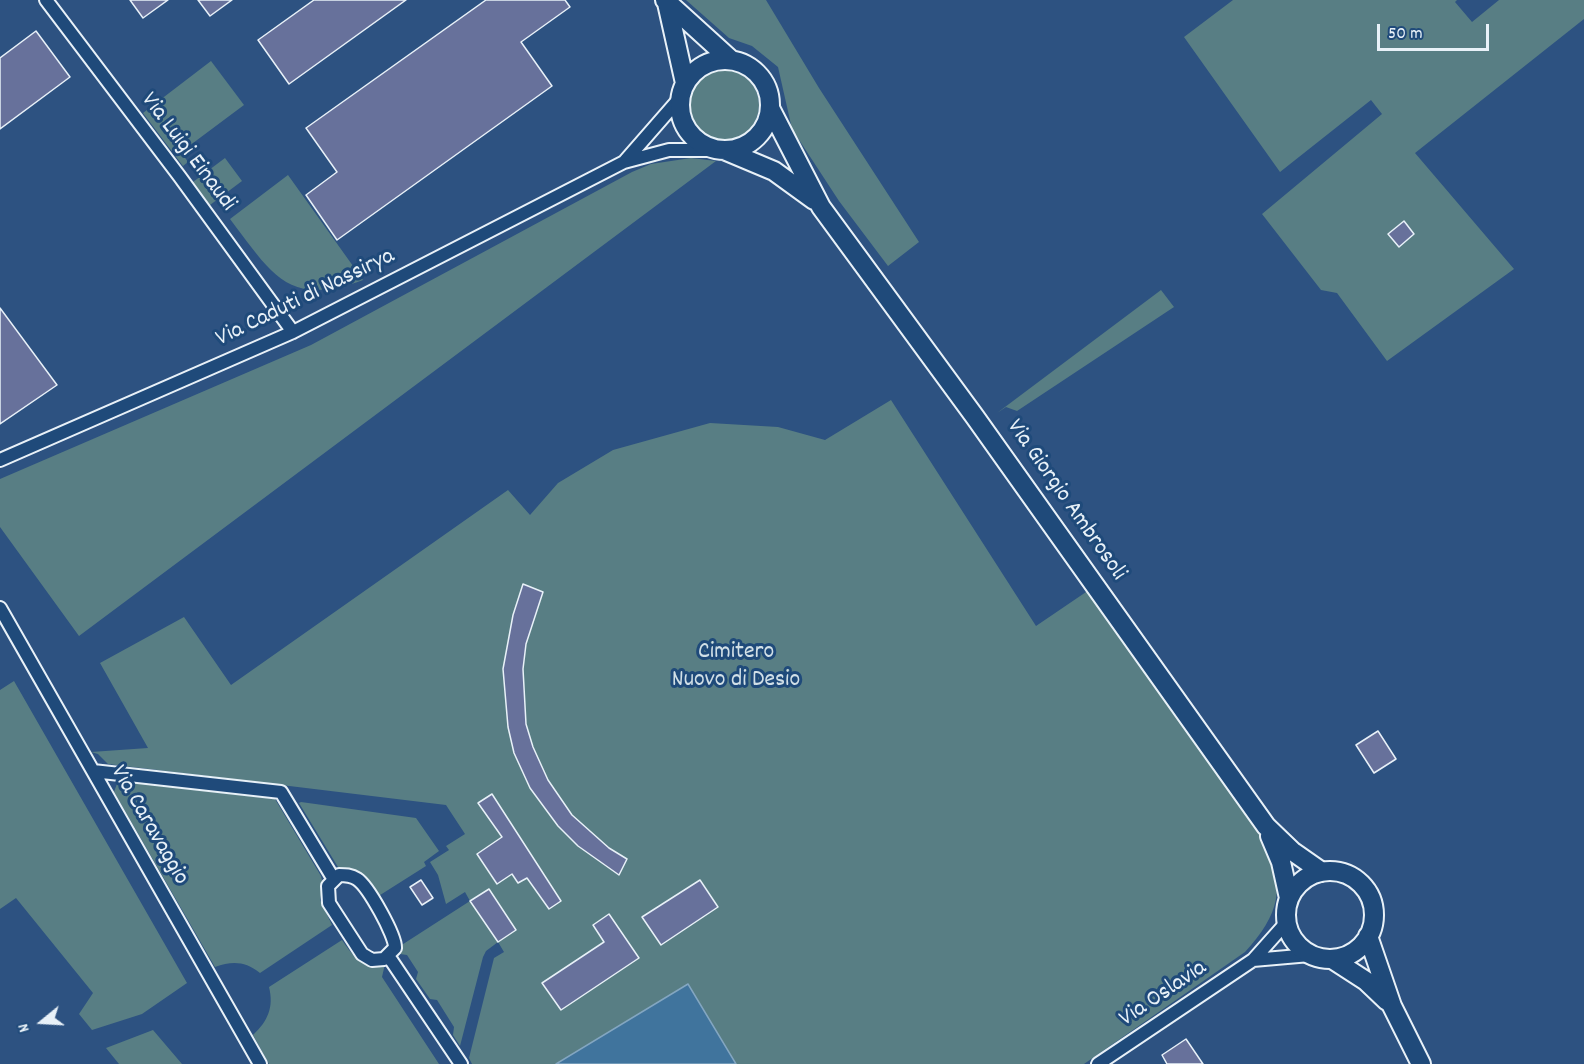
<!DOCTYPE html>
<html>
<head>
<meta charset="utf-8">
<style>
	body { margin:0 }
	#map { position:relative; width:1584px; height:1064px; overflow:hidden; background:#2d5281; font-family:Dekko,sans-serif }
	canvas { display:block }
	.north { position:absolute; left:12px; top:992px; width:60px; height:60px; -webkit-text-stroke:4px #1f4a7a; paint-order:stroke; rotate:252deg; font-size:16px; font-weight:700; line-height:24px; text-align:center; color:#e8f1f8 }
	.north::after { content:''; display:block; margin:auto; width:21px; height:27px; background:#e8f1f8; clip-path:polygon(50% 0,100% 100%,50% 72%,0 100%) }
	.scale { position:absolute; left:1377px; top:24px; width:112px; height:27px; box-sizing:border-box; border:3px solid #e8f1f8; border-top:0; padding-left:8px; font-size:18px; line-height:21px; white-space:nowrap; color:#e8f1f8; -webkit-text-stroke:4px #1f4a7a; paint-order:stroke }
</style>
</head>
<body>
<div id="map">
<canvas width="1584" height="1064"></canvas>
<div class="north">N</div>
<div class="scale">50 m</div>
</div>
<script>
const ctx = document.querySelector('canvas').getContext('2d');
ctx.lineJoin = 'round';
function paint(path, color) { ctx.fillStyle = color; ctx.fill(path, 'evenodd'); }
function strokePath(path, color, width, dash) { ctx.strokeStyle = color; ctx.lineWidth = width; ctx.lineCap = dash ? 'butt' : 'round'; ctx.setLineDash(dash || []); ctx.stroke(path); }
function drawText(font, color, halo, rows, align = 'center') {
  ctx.font = font + ' Dekko,sans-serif'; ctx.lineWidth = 6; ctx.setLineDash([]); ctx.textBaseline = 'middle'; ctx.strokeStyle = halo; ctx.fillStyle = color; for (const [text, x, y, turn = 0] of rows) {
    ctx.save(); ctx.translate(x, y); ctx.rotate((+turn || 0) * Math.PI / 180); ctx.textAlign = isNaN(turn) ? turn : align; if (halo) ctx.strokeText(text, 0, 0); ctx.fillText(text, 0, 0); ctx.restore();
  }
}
paint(new Path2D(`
	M686 0H766L819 88 919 242 888 266 839 201 792 129 778 67 752 46 729 38Z
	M1233 0H1457L1455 2 1472 22 1499 0H1584V19L1415 153 1514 269 1387 361 1337 293 1321 290 1262 214 1382 114 1371 100 1280 172 1184 37Z
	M211 61 244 105 181 152 188 162 183 166 143 113Z
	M689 105a35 35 0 1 1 70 0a35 35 0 1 1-70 0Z
	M225 158 242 181 210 205 193 182Z
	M691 158 716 161 79 636 0 527V479L311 345 632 172 651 164Z
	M288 175 363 280C288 308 272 274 230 219Z
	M1161 290 1174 307 1017 411 1006 407 997 413Z
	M891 400 1036 626 1089 590 1264 840C1287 887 1279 915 1245 952L1084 1064H472L469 1058 494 958 504 952 498 942 486 951 483 957 460 1046 453 1035 454 1027 437 1000 430 999 416 979 418 972 407 955 400 954 397 948 470 901 465 892 446 904 438 875 430 862 449 850 446 846 465 834 446 805 108 764 98 754 91 752 148 748 100 663 184 617 231 685 508 490 530 515 558 483 613 450 710 423 778 427 825 440Z
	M14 681 187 983 142 1014 92 1030 79 1014 93 993 16 898 0 909V690Z
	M118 781 275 799 321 876 323 885 320 900 332 925 260 973C245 961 232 961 215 967L114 792Z
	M301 802 416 818 439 851 424 862 426 866 377 897 338 867 299 803Z
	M342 940C353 956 363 970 385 964L382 977 439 1064H269L253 1035C268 1021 274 1007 269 987Z
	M153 1030 182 1064H119L106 1048Z`), '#587e84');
const water = new Path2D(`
	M688 984 736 1064H556Z`);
paint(water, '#40749d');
strokePath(water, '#83a6c1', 1.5);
const building = new Path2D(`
	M130 0H168L143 18Z
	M198 0H232L210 16Z
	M314 0H406L289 84 258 40Z
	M486 0H565L570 7 521 42 552 86 337 240 306 195 337 172 306 128Z
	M36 31 70 77 0 129V58Z
	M1404 221 1414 234 1399 247 1388 234Z
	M0 308 57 385 0 424Z
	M523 584 543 592 526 644 523 669 526 724 533 747 548 780 572 815 609 848 627 859 619 875 578 846 558 826 530 788 514 753 508 727 503 669 513 615Z
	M1378 731 1396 759 1374 773 1356 745Z
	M492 794 561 901 549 909 527 878 518 883 512 874 497 884 477 854 502 837 478 803Z
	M421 880 433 898 422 905 410 887Z
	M700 880 718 907 661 945 642 917Z
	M489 889 516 930 498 942 470 901Z
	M609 914 639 958 561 1010 542 983 604 942 593 925Z
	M1186 1039 1203 1064H1167L1162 1055Z`);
paint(building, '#67719b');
strokePath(building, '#e8f1f8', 1.5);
const street = new Path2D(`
	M46 0 180 177 293 332
	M625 161 680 98
	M0 460 293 332 624 162 669 150H716
	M0 608 260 1064
	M93 771 281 792 333 878
	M339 875C345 875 351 875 357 879 368 886 396 936 395 948L384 959 372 960 362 954 329 903 328 886Z
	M389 957 461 1064
	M1253 960 1310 955
	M1098 1064 1253 960 1286 923`);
const secondary = new Path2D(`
	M665 0 731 60
	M667 3 685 83
	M680 105a45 45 0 1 1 90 0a45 45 0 1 1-90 0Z
	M770 108 821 207 975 417 1266 826 1292 851 1322 872
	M724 150 774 171 814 200
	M1270 836 1281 862 1289 898
	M1286 915a44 44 0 1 1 88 0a44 44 0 1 1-88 0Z
	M1368 936 1392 1006 1421 1064
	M1332 959 1366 981 1387 1001`);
strokePath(street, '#e8f1f8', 16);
strokePath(secondary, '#e8f1f8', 22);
strokePath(street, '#1f4a7a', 12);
strokePath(secondary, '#1f4a7a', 18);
drawText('24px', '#e8f1f8', '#1f4a7a', [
	["Via Luigi Einaudi",187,153,53],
	["Via Caduti di Nassirya",306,299,-26],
	["Via Giorgio Ambrosoli",1065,501,55],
	["Via Caravaggio",148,826,60],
	["Via Oslavia",1164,995,-34]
]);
drawText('24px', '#d2e0e7', '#1f4a7a', [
	["Cimitero",736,654],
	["Nuovo di Desio",736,682]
]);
</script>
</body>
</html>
